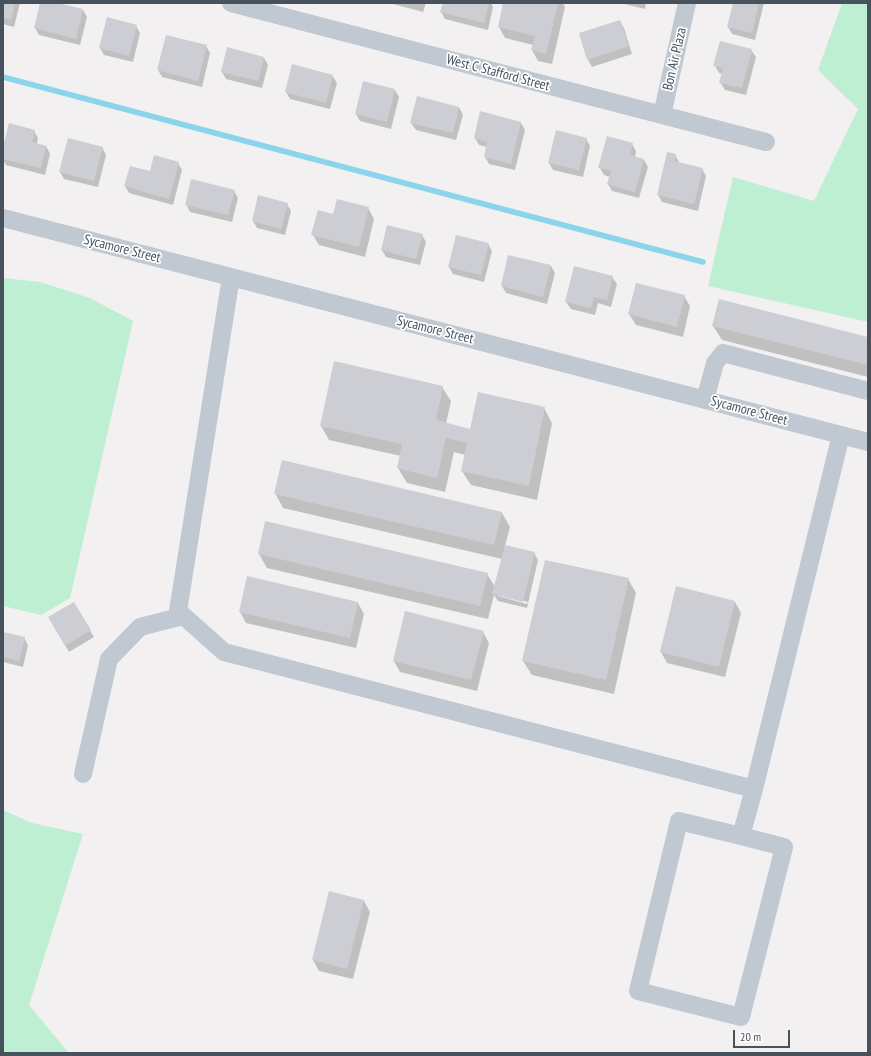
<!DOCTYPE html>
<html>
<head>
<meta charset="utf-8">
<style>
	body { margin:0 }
	#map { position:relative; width:871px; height:1056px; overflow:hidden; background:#f2f0f0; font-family:"PT Sans Narrow",sans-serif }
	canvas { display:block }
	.frame { position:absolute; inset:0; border:4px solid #47525d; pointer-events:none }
	.scale { position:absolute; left:733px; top:1030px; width:57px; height:18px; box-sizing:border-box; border:2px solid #47525d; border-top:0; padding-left:5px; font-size:12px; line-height:14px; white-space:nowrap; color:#47525d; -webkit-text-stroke:3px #fff; paint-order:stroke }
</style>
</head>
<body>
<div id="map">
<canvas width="871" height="1056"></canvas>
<div class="frame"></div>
<div class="scale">20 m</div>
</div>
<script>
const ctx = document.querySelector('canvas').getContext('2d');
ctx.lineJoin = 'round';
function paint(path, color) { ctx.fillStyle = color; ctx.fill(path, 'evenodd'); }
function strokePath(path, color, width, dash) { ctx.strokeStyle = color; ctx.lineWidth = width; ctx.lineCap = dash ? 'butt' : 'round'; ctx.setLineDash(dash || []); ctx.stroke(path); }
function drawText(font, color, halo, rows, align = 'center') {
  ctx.font = font + ' "PT Sans Narrow",sans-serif'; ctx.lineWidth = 3.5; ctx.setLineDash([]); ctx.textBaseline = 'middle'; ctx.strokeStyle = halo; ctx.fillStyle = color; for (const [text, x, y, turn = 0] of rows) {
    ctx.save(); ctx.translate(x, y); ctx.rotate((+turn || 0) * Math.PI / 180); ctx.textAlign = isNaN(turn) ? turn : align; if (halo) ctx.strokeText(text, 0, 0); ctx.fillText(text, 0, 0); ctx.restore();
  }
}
paint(new Path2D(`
	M842 3H868V322L708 286 733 177 814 201 858 109 818 70Z
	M3 278 40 282 90 298 133 321 70 598 41 615 3 606Z
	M3 810 32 823 83 834 29 1005 69 1053H3Z`), '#beefd3');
paint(new Path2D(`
	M3 3H20L14 27 3 24Z
	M41 3H54L83 10 87 17 80 45 39 35 35 28Z
	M389 3H426L423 12Z
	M444 3H491L493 7 488 30 445 19 441 12Z
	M504 3H563L565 7 552 64 538 61 532 50 533 45 505 38 499 27Z
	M620 3H646L645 9Z
	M734 3H764L755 40 732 34 728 27Z
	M620 21 624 28 632 54 592 67 588 60 580 34Z
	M136 26 140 33 133 62 104 55 100 48Z
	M206 46 210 53 202 87 162 77 158 70Z
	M751 50 756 57 746 95 725 90 720 82 723 74 719 73 715 66Z
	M264 58 268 65 262 88 226 79 222 72Z
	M292 65 332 75 337 83 330 109 290 99 286 92Z
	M364 83 395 90 399 97 391 129 360 121 356 114Z
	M459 107 463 115 456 140 416 130 411 123Z
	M521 123 525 130 515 170 489 164 485 157 487 147 479 145 475 138Z
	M34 131 38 138 37 144 46 146 50 154 45 175 6 165 3 160V151Z
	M586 139 590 146 583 177 553 170 549 163Z
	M632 144 636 151 635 157 644 160 648 167 639 198 612 191 608 184 610 177 604 175 600 168Z
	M102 147 106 155 98 187 64 179 60 172Z
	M675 155 679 162V163L702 169 706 176 698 211 662 202 658 195Z
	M178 163 182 170 173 205 129 193 125 186Z
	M234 191 238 198 232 222 190 212 186 204Z
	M287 204 291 211 285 235 257 228 253 221Z
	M368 208 374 219 365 257 319 245 313 235Z
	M422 235 426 242 420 265 386 257 382 250Z
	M488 244 492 251 484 282 453 274 449 267Z
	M509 256 551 266 555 273 547 304 506 293 502 286Z
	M612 277 617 284 611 307 598 303 595 315 571 309 566 302Z
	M684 296 690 306 683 337 636 325 629 314Z
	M713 326 868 338V377L722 340Z
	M442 387 451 401 446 424 471 430 544 408 552 423 537 500 471 485 462 471 466 455 454 452 445 492 407 483 398 468 401 456 329 440 321 426Z
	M275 493 502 513 510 527 505 546 534 553 538 560 527 608 498 601 494 595 488 619 267 568 259 554 487 574 495 587 502 559 283 508ZM498 594 528 602 527 604 498 596Z
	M628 579 636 593 614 694 532 675 523 661Z
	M677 588 735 602 741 613 725 677 667 663 661 652Z
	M73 603 94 637 69 652 49 617Z
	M358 603 364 614 356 648 246 623 240 612Z
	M483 632 489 643 477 691 400 672 394 661Z
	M3 633 24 638 28 645 23 667 3 662Z
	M330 893 364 901 370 912 353 979 319 971 313 960Z`), '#0003');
strokePath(new Path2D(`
	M3 77 703 262`), '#8bd4ec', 5.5);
paint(new Path2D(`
	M3 3H15L11 20 3 18Z
	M40 3H58L83 9 76 39 34 28Z
	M443 3H489L484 23 440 12Z
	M503 3H558L546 54 531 50 535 36 498 27Z
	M733 3H759L752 33 727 27Z
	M107 17 137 25 129 56 99 48Z
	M620 20 629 46 587 60 579 33Z
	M166 35 207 45 198 81 157 70Z
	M720 41 752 49 742 88 719 83 723 68 713 66Z
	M227 47 264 57 258 81 221 72Z
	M292 64 333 75 326 103 285 92Z
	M363 81 395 89 387 122 355 114Z
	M417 96 459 107 453 133 410 123Z
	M480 111 521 122 511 164 484 157 487 142 474 138Z
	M9 123 35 130 32 142 46 146 41 168 3 159V147Z
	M556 130 587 138 579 170 548 163Z
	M607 136 633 143 630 155 644 159 635 192 607 184 611 171 598 168Z
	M68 138 103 147 94 181 59 172Z
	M667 152 676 154 674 161 703 168 694 204 657 195Z
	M154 155 179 162 169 199 124 186 130 166 150 171Z
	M191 179 235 190 228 215 185 205Z
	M258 195 288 203 281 229 252 221Z
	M337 199 369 207 359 247 311 235 318 210 333 214Z
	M387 225 423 234 416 259 381 250Z
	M456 235 489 243 481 275 448 267Z
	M508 255 551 265 543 297 501 286Z
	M574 266 613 276 607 300 594 297 591 308 565 302Z
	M636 283 685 295 677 327 628 314Z
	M719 299 868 337V365L712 326Z
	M334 361 443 386 436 420 470 429 478 392 545 407 529 486 461 471 467 443 446 438 437 478 397 468 402 444 320 426Z
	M282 460 502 512 494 545 274 494Z
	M265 521 488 573 480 606 258 554Z
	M505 545 535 552 523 602 492 594Z
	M545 560 629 578 606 680 522 661Z
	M247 576 358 602 350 638 239 612Z
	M676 586 735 601 719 667 660 652Z
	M74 602 91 630 65 646 48 617Z
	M405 611 484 631 471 680 393 661Z
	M3 632 25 637 19 661 3 657Z
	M329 891 364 900 347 969 312 960Z`), '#ccced4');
strokePath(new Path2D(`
	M231 3 766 142
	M662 115 687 3
	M3 218 868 442
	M231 277 178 611 224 652 754 789 841 435
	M705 400 715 363 723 353 868 391
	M83 774 109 659 140 627 183 616
	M741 836 784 847 741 1017 638 991 679 821 741 836 754 789`), '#c0c9d1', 18);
drawText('14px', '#47525d', '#fff', [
	["Bon Air Plaza",675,59,-77],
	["West C Stafford Street",498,73,15],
	["Sycamore Street",122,249,14],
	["Sycamore Street",435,330,14],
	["Sycamore Street",749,411,15]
]);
</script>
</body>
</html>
